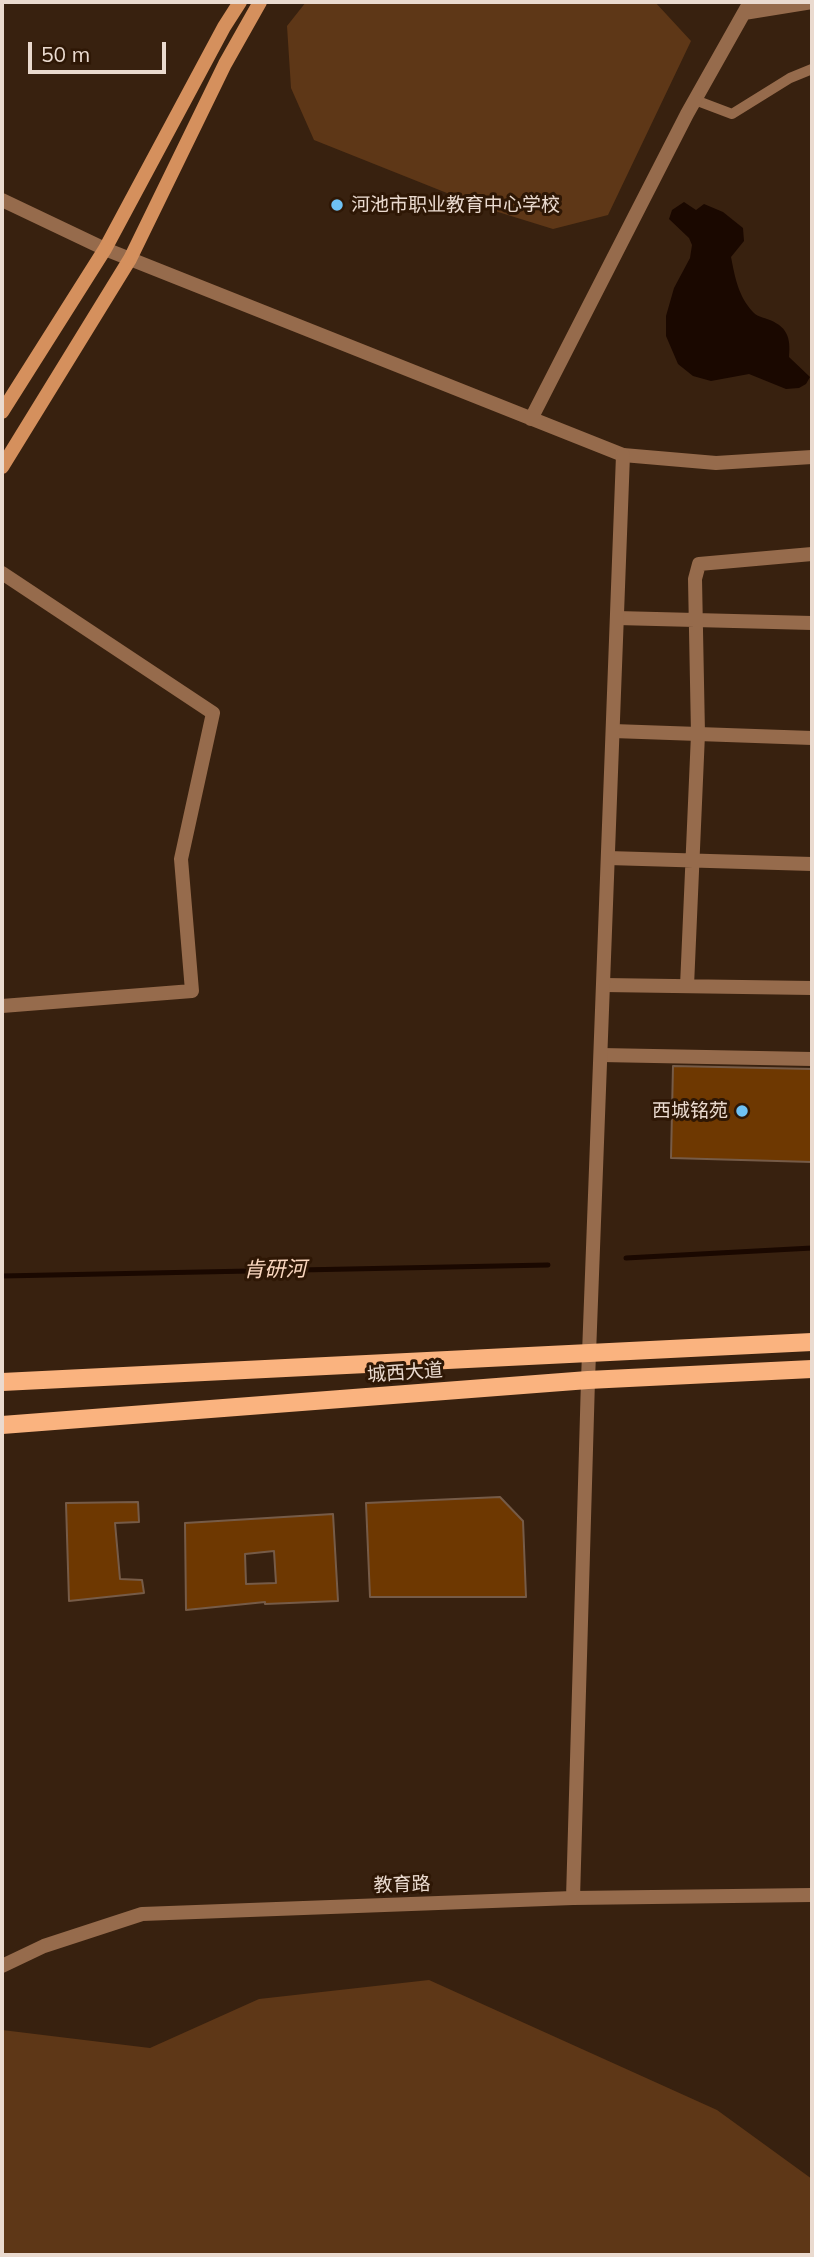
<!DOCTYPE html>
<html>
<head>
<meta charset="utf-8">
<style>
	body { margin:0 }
	#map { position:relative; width:814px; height:2257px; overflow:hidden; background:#38210f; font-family:Mulish,sans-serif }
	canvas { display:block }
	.frame { position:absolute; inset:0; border:4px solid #eadacf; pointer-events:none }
	.scale { position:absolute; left:28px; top:42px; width:138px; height:32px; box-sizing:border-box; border:4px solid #eadacf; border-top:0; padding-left:9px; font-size:21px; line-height:24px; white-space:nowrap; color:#eadacf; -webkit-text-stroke:5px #2e1705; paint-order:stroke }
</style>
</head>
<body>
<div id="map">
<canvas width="814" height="2257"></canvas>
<div class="frame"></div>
<div class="scale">50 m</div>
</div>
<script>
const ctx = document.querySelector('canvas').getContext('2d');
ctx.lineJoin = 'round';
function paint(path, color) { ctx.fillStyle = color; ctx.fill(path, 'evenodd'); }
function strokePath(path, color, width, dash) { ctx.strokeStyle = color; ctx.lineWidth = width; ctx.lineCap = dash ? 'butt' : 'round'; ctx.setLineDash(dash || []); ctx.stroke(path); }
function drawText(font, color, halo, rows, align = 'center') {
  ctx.font = font + ' Mulish,"Noto Sans SC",sans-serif'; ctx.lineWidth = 6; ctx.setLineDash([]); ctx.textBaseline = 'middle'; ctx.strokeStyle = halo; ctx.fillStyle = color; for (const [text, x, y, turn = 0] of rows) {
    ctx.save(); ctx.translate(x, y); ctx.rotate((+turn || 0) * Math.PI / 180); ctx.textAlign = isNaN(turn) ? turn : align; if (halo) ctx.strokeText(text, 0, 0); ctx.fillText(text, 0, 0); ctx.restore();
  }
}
paint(new Path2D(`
	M306 2H655L691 41 608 215 553 229 482 207 314 140 291 88 287 26Z
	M429 1980 717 2110 812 2179V2255H2V2030L150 2048 259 1999Z`), '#5e3717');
paint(new Path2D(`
	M684 202 696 210 704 204 723 212 743 228 744 241 731 257C735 277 738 296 753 312 756 316 762 317 767 319 787 326 791 337 789 357L810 377 806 384 799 388 786 389 749 374 711 381 693 376 678 364 666 336V316L674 288 690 258 692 245 689 238 669 219 672 210Z`), '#1a0800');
strokePath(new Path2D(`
	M626 1258 812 1248
	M2 1276 548 1265`), '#1a0800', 5);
const building = new Path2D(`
	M673 1066 812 1069V1162L671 1158Z
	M500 1497 523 1521 526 1597H370L366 1503Z
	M138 1502 139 1522 115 1523 120 1579 142 1580 144 1593 69 1601 66 1503Z
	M333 1514 338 1601 265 1604V1602L186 1610 185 1523ZM274 1551 276 1583 246 1584 245 1554Z`);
paint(building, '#6e3801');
strokePath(building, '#765b47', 2);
strokePath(new Path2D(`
	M695 100 732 114 790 78 812 69`), '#966b4c', 10);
strokePath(new Path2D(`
	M744 13 812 2
	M2 200 105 249 623 455 716 463 812 457
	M531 419 687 114 750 2
	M2 573 213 713 181 859 192 991 2 1006
	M617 618 812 623
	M613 731 812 738
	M608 858 812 864
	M604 985 812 988
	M687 986 698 734 695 579 699 564 812 554
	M601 1055 812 1059`), '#966b4c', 14);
strokePath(new Path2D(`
	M573 1898 588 1380 623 455
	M2 1966 44 1946 142 1914 573 1898 812 1895`), '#966b4c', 14);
strokePath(new Path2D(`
	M2 412 105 249 224 27 240 2
	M2 467 130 259 225 64 260 2`), '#d5905d', 14);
strokePath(new Path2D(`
	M2 1382 812 1342
	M2 1425 588 1380 812 1369`), '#fab37f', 18);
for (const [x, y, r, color] of [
	[337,205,7,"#6fc2f4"],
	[742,1111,7,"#6fc2f4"]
]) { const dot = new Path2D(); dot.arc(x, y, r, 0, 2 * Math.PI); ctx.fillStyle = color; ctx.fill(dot); strokePath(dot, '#2e1705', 2.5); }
drawText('19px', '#eadacf', '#2e1705', [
	["河池市职业教育中心学校",351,205],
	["西城铭苑",728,1111,"right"]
], 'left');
drawText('19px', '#eadacf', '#2e1705', [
	["城西大道",405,1373,-4],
	["教育路",402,1885,-2]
]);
drawText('italic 21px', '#fbd8c0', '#2e1705', [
	["肯研河",275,1270,-1]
]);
</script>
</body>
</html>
